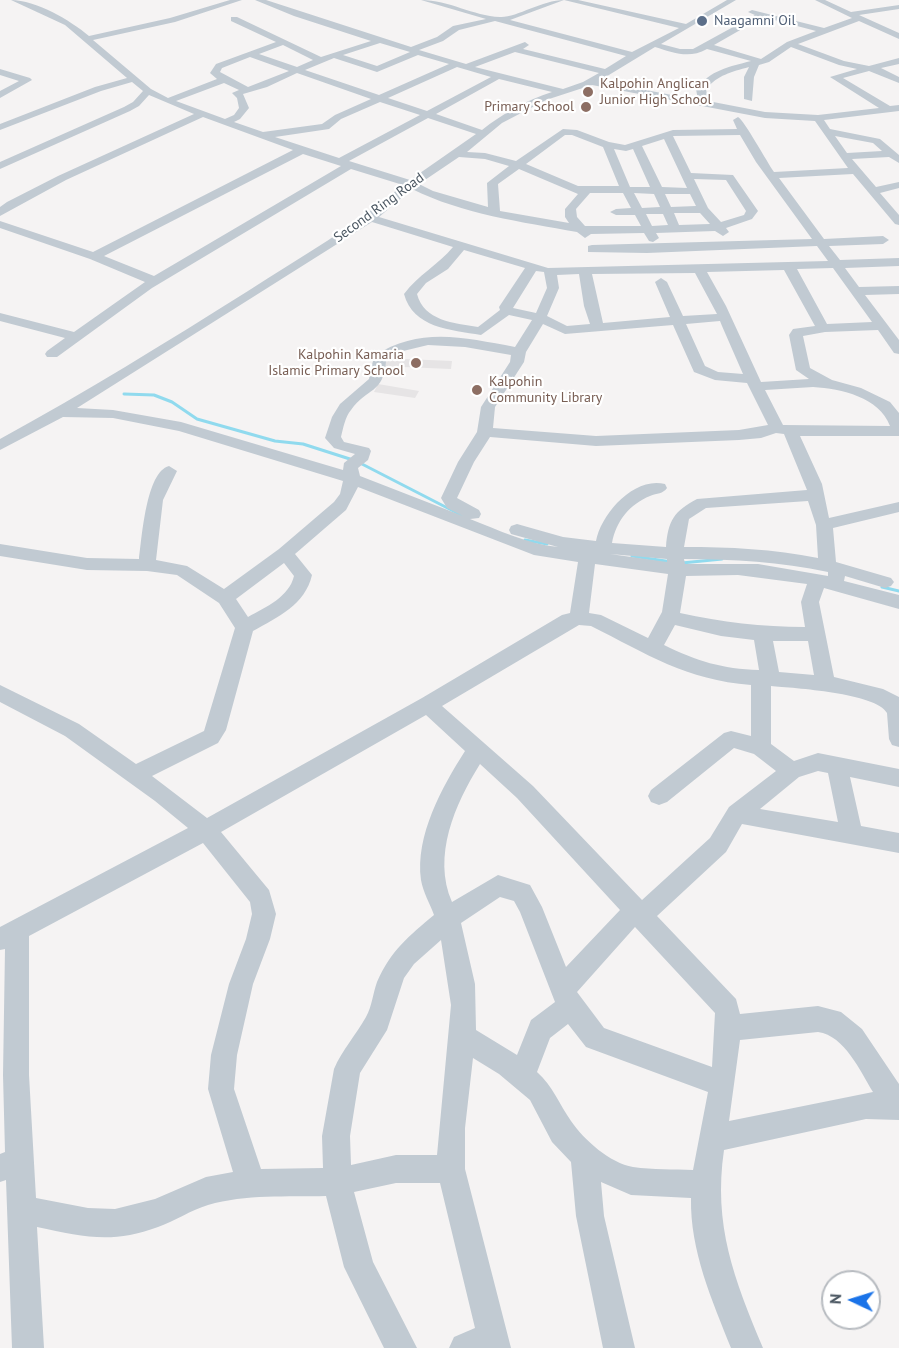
<!DOCTYPE html>
<html>
<head>
<meta charset="utf-8">
<style>
	body { margin:0 }
	#map { position:relative; width:899px; height:1348px; overflow:hidden; background:#f5f3f3; font-family:"PT Sans",sans-serif }
	canvas { display:block }
	.north { position:absolute; left:821px; top:1270px; width:60px; height:60px; box-sizing:border-box; background:#fff; border:2px solid #b7bbc0; border-radius:50%; rotate:274deg; font-size:16px; font-weight:700; line-height:24px; text-align:center; color:#4a5661 }
	.north::after { content:''; display:block; margin:auto; width:21px; height:27px; background:#1a73e8; clip-path:polygon(50% 0,100% 100%,50% 72%,0 100%) }
</style>
</head>
<body>
<div id="map">
<canvas width="899" height="1348"></canvas>
<div class="north">N</div>
</div>
<script>
const ctx = document.querySelector('canvas').getContext('2d');
ctx.lineJoin = 'round';
function paint(path, color) { ctx.fillStyle = color; ctx.fill(path, 'evenodd'); }
function strokePath(path, color, width, dash) { ctx.strokeStyle = color; ctx.lineWidth = width; ctx.lineCap = dash ? 'butt' : 'round'; ctx.setLineDash(dash || []); ctx.stroke(path); }
function drawText(font, color, halo, rows, align = 'center') {
  ctx.font = font + ' "PT Sans",sans-serif'; ctx.lineWidth = 4.5; ctx.setLineDash([]); ctx.textBaseline = 'middle'; ctx.strokeStyle = halo; ctx.fillStyle = color; for (const [text, x, y, turn = 0] of rows) {
    ctx.save(); ctx.translate(x, y); ctx.rotate((+turn || 0) * Math.PI / 180); ctx.textAlign = isNaN(turn) ? turn : align; if (halo) ctx.strokeText(text, 0, 0); ctx.fillText(text, 0, 0); ctx.restore();
  }
}
paint(new Path2D(`
	M382 358 452 361 451 369 380 366Z
	M378 384 419 391 415 398 374 392Z`), '#e6e4e5');
strokePath(new Path2D(`
	M124 394 154 395 172 402 197 419 275 441 303 444 353 460
	M360 463 465 517
	M525 540 547 544
	M632 556 672 562
	M682 563 722 559
	M882 587 899 591`), '#90daee', 3);
paint(new Path2D(`
	M11 0C36 0 70 20 89 36L170 18 230 0H242L175 22 93 40 151 89 168 98 217 79 210 73 216 64 276 42 231 21V17H237L321 57 371 41 294 16 255 0H266L411 47 437 37 453 26 486 19 421 0C449 0 473 16 500 17 516 18 542 0 564 0L510 20 632 52 679 28 564 0H578L686 24 727 0H736L661 44 680 49H693L755 15 748 12 752 10 824 28 852 18 815 0H825L851 12 899 5V9L859 15 899 33V39L859 21 798 44 844 61 869 66 899 58V64L881 68 899 77V83L869 71 843 78 890 106 899 105V111L824 120 830 129 880 139 899 155V163L889 157 852 159 876 187 899 182V188L880 193 899 215V225L895 224 853 174 779 178 824 239 883 236 889 240 883 244 829 246 840 260 899 258V266L845 268 859 287 899 286V294L865 295 899 340V354L894 353 878 330 825 332 803 336 810 368 832 380 861 388 890 402 899 413V436H800L822 484 829 518 899 502V512L833 528 836 562 891 578 894 582 891 586 885 588 845 576 844 581 899 595V609L824 588 819 602 834 677 883 689 899 697V747L892 745 889 739 887 713C877 693 793 688 771 686V744L794 761 818 753 899 769V787L850 777 861 826 899 833V853L742 824 726 852 657 916 736 999 740 1014 818 1006 841 1012 862 1029 899 1084V1120L866 1119 724 1150C713 1225 734 1279 763 1348H731C712 1300 690 1251 691 1198L631 1195 601 1182 604 1216 635 1348H603L576 1216 571 1162 552 1142 530 1100 499 1074 473 1058 465 1128V1169L511 1348H449L454 1337 475 1328 440 1183H396L354 1192 373 1262 417 1348H384L344 1267 326 1196C287 1197 246 1194 208 1205 191 1210 175 1221 158 1227 112 1244 84 1237 37 1227L44 1348H12L6 1180 0 1182V1154L5 1152 3 1075 5 949 0 950V927L188 828 155 801 65 736 0 702V685L79 724 136 764 204 731 235 628 219 603 177 575 147 571 87 570 0 556V544L87 558 139 559C142 538 146 472 169 466L177 471 163 500 156 560 187 566 224 589 279 549 334 502 340 494 343 481 179 431 113 418 63 417 0 450V439C84 393 167 342 248 291 301 257 355 226 403 185L351 169 152 288 57 357H47L45 354 47 351 65 338 0 321V313L74 332 145 282 90 259 0 228V221L93 252 293 150 203 117 66 180 0 216V207L7 202 58 176 194 114 149 95 139 106 130 111 0 169V162L124 107 133 102 143 91 132 82 101 91 0 130V124L95 87 127 78 65 25ZM763 17 816 31 787 42 761 59 714 45ZM495 21 626 56 605 69 523 49 529 45 525 42 466 64 419 50 443 41 459 30ZM380 43 410 52 377 66 343 55ZM283 45 313 60 297 67 259 54ZM655 47C674 53 689 59 707 49L751 61C728 67 711 70 696 89L698 100 599 81ZM791 47 839 65 857 69 830 77 879 108 818 115 765 112 708 101 706 89C718 75 731 72 749 67L744 77V99L752 101 754 77 759 65 769 62ZM515 52 599 73 583 82 563 89 475 67ZM418 55 449 64 379 95 305 70 334 58 377 72ZM250 57 289 71 248 87 220 72 222 68ZM457 67 491 77 427 111 388 98ZM297 73 371 99 335 115 322 124 263 132 234 122 240 119 249 108 243 94 267 87ZM499 79 552 92C527 100 502 114 482 130L436 114ZM224 83 239 90 232 93 237 98 239 108 234 115 225 119 176 101ZM592 85 765 118 815 121 848 168 774 172C767 162 744 120 738 117L733 120 737 129 673 130 625 145 609 142 577 130 563 129 516 161 485 153 467 152 502 123 546 100ZM380 102 420 115 339 158 275 137 329 129 341 119ZM428 118 476 134 410 180 349 161ZM565 135H572L603 147 619 186H578L526 164ZM740 135 756 162 812 239 592 245 588 246V252L647 253 817 246 828 261 548 268 379 217 412 189C462 214 522 222 577 232L585 238 591 234 644 233 649 241 653 242 659 238 656 233 715 231 723 236 729 232 726 228 752 219 758 211 733 175 691 173 673 136ZM835 136 873 143 882 151 847 153ZM664 139 687 188 662 187 642 146ZM614 149 626 151 633 149 650 187H630ZM303 154 341 166 154 276 104 256ZM459 157 485 159 509 166 487 183 488 207 433 191 419 184ZM519 169 578 194 565 209V217L569 223 500 211 498 184ZM694 179 726 180 746 211 744 215 721 222 708 208ZM590 193H623L631 208 616 209 610 212 616 215H635L641 226H585L577 217 576 209ZM634 193 654 194 660 207 642 208ZM665 194H690L696 206 671 207ZM674 213H700L710 224 679 225ZM646 214H663L668 225 652 226ZM372 222 453 247C438 265 418 275 404 294 413 328 451 330 481 335L509 315 532 320 515 347C464 338 421 326 374 356L369 379 340 404 332 417 325 438 334 448 355 454 344 463 343 470 181 422 113 410 77 408ZM464 250 525 268 499 307 500 310 478 327C454 323 424 321 417 294L426 283 448 269ZM833 268 872 322 827 324 797 269ZM784 270 815 326 793 329 789 335 796 370 809 379 761 382 726 306 707 272ZM536 271 544 272 547 288 536 313 513 308ZM695 273 717 314 683 316 667 282 661 278 655 282 670 317 603 323 592 274ZM579 274 584 306 590 324 567 326 547 316 559 288 557 275ZM720 321 722 326 743 374 718 372 705 366 686 324ZM543 324 565 334 673 325 694 372 715 380 747 383 768 425 739 430 596 436 493 428 495 407 524 362 526 352ZM428 345 465 347 511 355 510 362 481 407 477 432 458 462 441 498 447 508 463 516 360 476 358 468 368 460 371 451 369 448 344 442 341 437C343 429 345 417 351 410 366 388 384 394 386 361L399 352ZM813 387C842 389 879 397 890 426L783 425 765 390ZM776 433 784 434 807 490 697 499C674 511 668 521 666 547L612 543C616 521 630 504 650 496 657 493 663 494 667 488L665 484C634 476 601 514 596 541L563 537 517 524 511 526 509 530 511 534 558 547C528 544 498 530 470 519L479 518 481 514 479 510 457 498 474 462 490 437 596 446 739 440 761 438ZM358 487 534 555 578 562 570 613 562 615 422 698 207 818 152 776 218 743 226 730 253 631C278 617 305 605 312 575L295 554 346 510ZM808 501 816 525 818 558C773 549 730 547 684 547L689 519 706 508ZM610 554 667 559V562ZM684 559C734 559 780 562 828 572V576L758 564H685ZM284 563 294 576C289 597 266 607 248 617L236 599ZM595 564 668 574 662 612 648 638 601 615 589 613ZM738 575 807 584 801 602 805 627C762 627 722 622 680 613L686 576ZM579 625 591 626C647 654 686 680 751 685V736L731 731 724 733 651 790 648 796 651 802 659 805 667 802 734 748 754 754 776 771 729 807 710 838 642 900 533 786 442 706ZM675 625 721 636 754 640 759 670C722 669 697 661 664 645ZM773 641H808L814 675 779 672ZM426 715 465 751C442 787 415 836 421 880 423 892 430 904 434 915 409 936 391 950 377 982 373 993 372 1006 366 1017 356 1035 342 1050 334 1069L322 1136 323 1168 261 1169 234 1089 237 1055 253 984 270 939 276 914 269 890 221 832ZM480 764 517 798 620 910 566 967 542 907 530 885 498 875 452 902C432 856 455 804 480 764ZM818 771 828 773 838 822 760 809 799 777ZM203 843 250 902 252 914 246 939 229 984 211 1055 208 1089 233 1172 206 1177 155 1199 115 1209 88 1208 36 1198 29 1075V936ZM500 897 514 901 520 912 555 1002 531 1020 517 1055 476 1030 475 984 461 923ZM635 927 715 1013 712 1067 604 1028 577 992ZM441 940 451 1005 437 1155H396L351 1165 350 1136 360 1073 387 1030 404 978 414 964ZM568 1024 586 1047 708 1092 693 1170C674 1169 653 1170 633 1167 610 1163 584 1140 571 1121 559 1104 553 1086 537 1072L550 1038ZM818 1032C845 1036 860 1071 873 1092L729 1121 740 1040Z
	M0 69 30 78 32 80 0 98V91L19 81 0 75Z`), '#c1cad2');
for (const [x, y, r, color] of [
	[702,21,6,"#5c6f8a"],
	[588,92,6,"#8d6e63"],
	[586,107,6,"#8d6e63"],
	[416,363,6,"#8d6e63"],
	[477,390,6,"#8d6e63"]
]) { const dot = new Path2D(); dot.arc(x, y, r, 0, 2 * Math.PI); ctx.fillStyle = color; ctx.fill(dot); strokePath(dot, '#fff', 2); }
drawText('14px', '#4e5e75', '#fff', [
	["Naagamni Oil",714,21]
], 'left');
drawText('14px', '#785e54', '#fff', [
	["Kalpohin Anglican",600,84],
	["Junior High School",600,100],
	["Primary School",574,107,"right"],
	["Kalpohin Kamaria",404,355,"right"],
	["Islamic Primary School",404,371,"right"],
	["Kalpohin",489,382],
	["Community Library",489,398]
], 'left');
drawText('14px', '#4a5661', '#fff', [
	["Second Ring Road",379,208,-36]
]);
</script>
</body>
</html>
